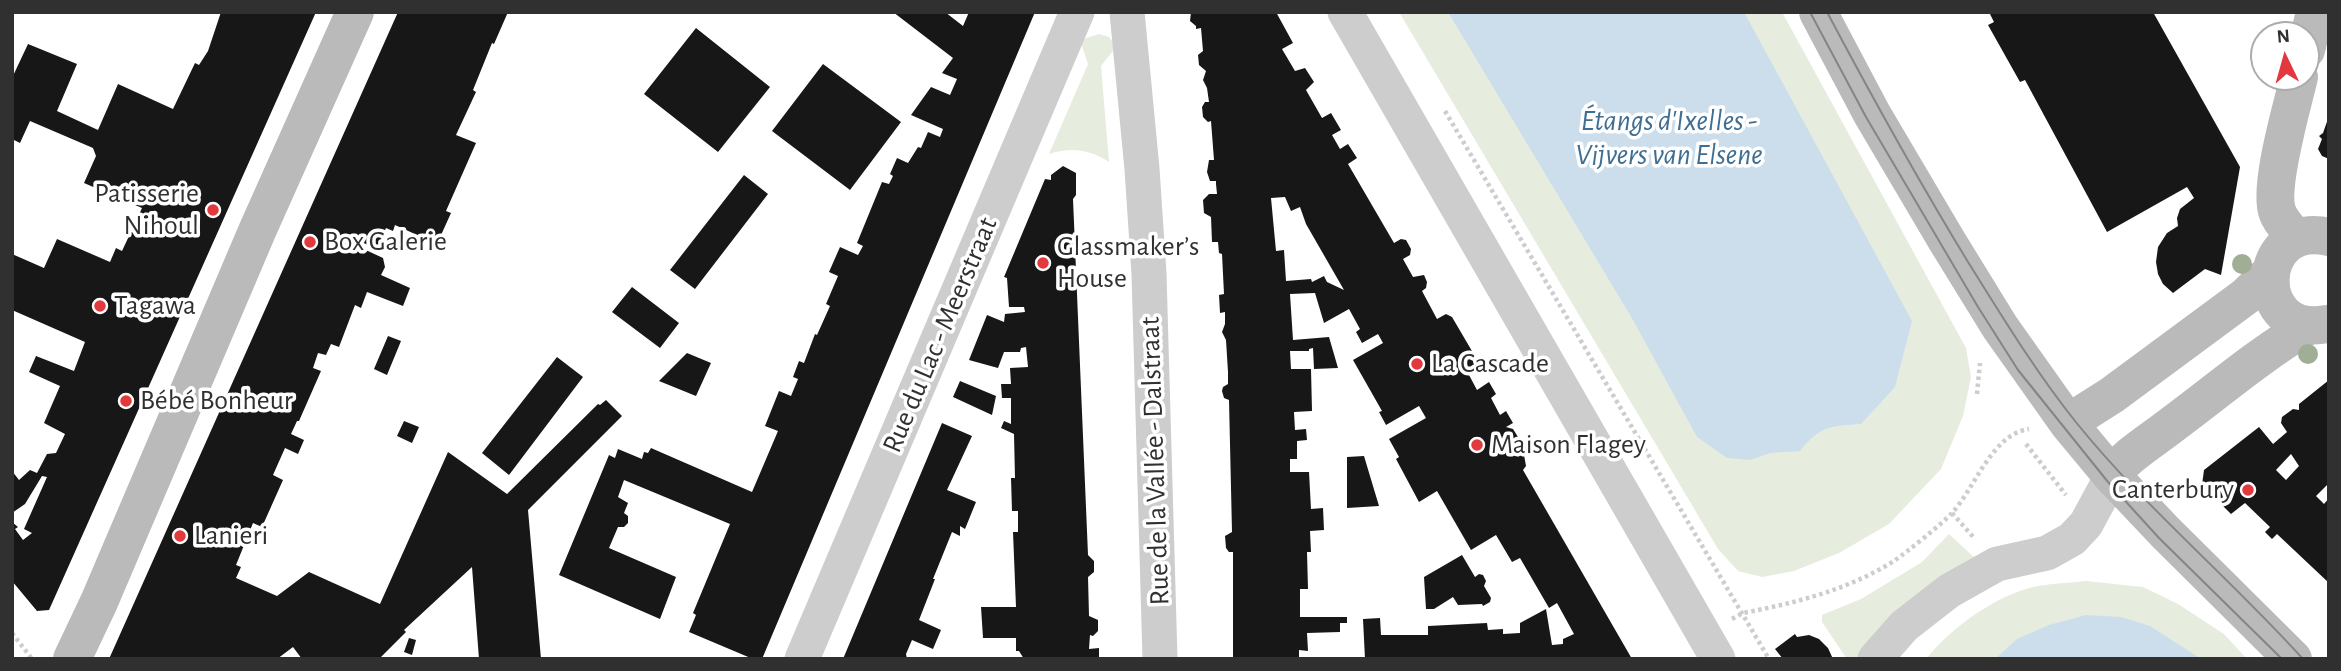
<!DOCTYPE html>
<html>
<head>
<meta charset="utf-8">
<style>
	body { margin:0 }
	#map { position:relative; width:2341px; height:671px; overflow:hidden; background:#fff; font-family:"Alegreya Sans",sans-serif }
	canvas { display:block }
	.frame { position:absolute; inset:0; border:14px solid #303030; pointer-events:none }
	.north { position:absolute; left:2250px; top:21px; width:70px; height:70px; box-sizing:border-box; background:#fff; border:2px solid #acacac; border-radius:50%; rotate:355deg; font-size:19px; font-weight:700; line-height:28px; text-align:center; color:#303030 }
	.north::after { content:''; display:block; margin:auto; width:24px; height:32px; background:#e1393e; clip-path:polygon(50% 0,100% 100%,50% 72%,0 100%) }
</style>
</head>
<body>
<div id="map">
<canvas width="2341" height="671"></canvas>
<div class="frame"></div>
<div class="north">N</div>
</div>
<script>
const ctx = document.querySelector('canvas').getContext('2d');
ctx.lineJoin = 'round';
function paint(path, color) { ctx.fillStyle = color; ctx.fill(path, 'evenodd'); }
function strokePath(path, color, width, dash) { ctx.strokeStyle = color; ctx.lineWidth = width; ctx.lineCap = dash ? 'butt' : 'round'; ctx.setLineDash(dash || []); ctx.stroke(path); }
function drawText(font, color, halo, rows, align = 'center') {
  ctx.font = font + ' "Alegreya Sans",sans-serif'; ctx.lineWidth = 7; ctx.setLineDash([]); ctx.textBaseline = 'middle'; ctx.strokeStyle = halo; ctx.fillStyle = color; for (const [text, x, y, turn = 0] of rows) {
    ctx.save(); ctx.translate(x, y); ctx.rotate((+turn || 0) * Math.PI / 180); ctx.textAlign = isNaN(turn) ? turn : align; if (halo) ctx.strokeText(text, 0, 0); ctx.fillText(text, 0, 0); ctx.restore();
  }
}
paint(new Path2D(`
	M1399 12H1782L1966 348 1971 377 1963 416 1941 469 1889 524 1839 553 1794 571 1762 577 1738 571 1718 549Z
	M1099 34 1109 37 1116 47 1101 66 1109 162C1089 149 1071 147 1049 154L1088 64 1080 40Z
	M1949 534 1976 559 1886 622 1858 659H1847L1822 622V615L1861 599 1922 562Z
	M2086 581 2143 587 2178 604 2224 634 2247 659H1926C1952 627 1997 594 2038 586 2054 583 2070 583 2086 581Z`), '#e6eddf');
paint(new Path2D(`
	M1448 12H1744L1912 321 1895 387 1861 424C1830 426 1820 426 1800 451L1770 453 1750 460 1727 458 1697 437 1633 320Z
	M2086 615 2121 617 2150 626 2201 659H1995L2017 639 2049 625Z`), '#ccdeec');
paint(new Path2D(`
	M221 12H316L49 610 37 611 12 581V522L18 527 15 529 23 540 32 533 24 529 47 477 42 476 25 504 12 513V471L19 480 30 470 37 473 47 454 56 453 65 434 44 423 60 386 29 372 36 356 74 371 85 342 12 310V254L44 268 57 239 110 262 116 248 122 251 142 208 84 183 96 156 93 148 30 121 20 143 12 139V78L28 44 77 64 57 111 98 130 118 84 173 109 195 63 199 65 208 51Z
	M398 12H508L494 44 492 43 473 90 476 92 456 135 476 143 446 211 451 213 437 244 395 225 393 231 386 228 377 249 357 240 355 245 383 258 385 267 381 275 410 288 403 306 367 292 361 308 355 305 339 347 331 344 326 355 318 353 313 368 321 371 299 421H297L291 434 304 440 298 454 285 448 273 475 283 480 262 527 253 523 236 565 241 567 236 578 277 596 309 572 380 604 448 452 507 494 598 404 600 405 606 400 622 416 528 510 541 659H479L472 567 404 630 406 632 379 659H302L293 647 277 659H109Z
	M893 12H945L963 26 969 12H1035L762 659H753L689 632 696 615 693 613 730 524 624 480 618 497 628 503 624 513 628 516V523L624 527H618L609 548 676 577 660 619 559 575 609 455 615 458 618 449 642 459 644 452 648 453 651 448 752 492 778 431 765 426 779 391 791 396 798 379 793 377 799 361 804 363 815 334 817 335 830 306 826 304 838 276 829 272 840 247 858 255 863 246 857 243 882 182 889 184 893 176 890 174 897 158 908 163 918 147 921 148 928 132 940 137 943 129 911 115 931 87 950 95 957 79 942 73 953 58Z
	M1191 12H1276L1293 43 1282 49 1295 71 1305 68 1314 82 1306 90 1322 118 1331 113 1341 130 1332 135 1340 149 1348 144 1357 158 1348 164 1394 243 1401 239 1406 240 1411 249 1410 255 1403 259 1413 277 1424 275 1427 282 1426 288 1422 291 1437 319 1446 314 1452 317 1479 363 1477 371 1469 375 1477 390 1489 382 1496 394 1491 398 1500 415 1506 411 1513 423 1506 427 1513 429 1518 437 1512 447 1517 448 1524 455 1526 466 1523 470 1632 659H1365L1363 619 1380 618 1381 635H1428V626L1487 623 1488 630 1503 629V634L1520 633V623L1546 609 1552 645 1563 644V639L1574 634 1557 603 1549 608 1520 558 1512 562 1496 535 1471 550 1437 491 1419 502 1396 459 1399 457 1389 439 1426 418 1419 406 1386 425 1379 412 1382 411 1353 360 1383 343 1378 334 1362 343 1356 332 1360 329 1349 309 1324 323 1315 293 1290 294 1293 340 1329 337 1338 368 1314 369 1313 348 1309 349V351H1290L1291 369H1311L1312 411 1294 412 1295 430 1306 429 1307 440 1297 441V459H1290V472H1309L1311 509 1323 508 1324 530 1310 531 1311 552H1307L1308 589H1300V617H1347V623H1340V632L1307 633 1308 651 1299 650V659H1233V552H1229L1226 548 1225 536 1232 532 1229 400 1224 398 1222 391 1223 387 1228 384V372L1226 340 1222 332 1225 324V312L1220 313 1219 295 1224 294 1222 254 1219 253 1218 242H1212L1211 217 1204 213 1203 200 1209 194H1217L1216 184V181H1210L1207 172 1209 160H1214L1211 121 1208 122 1203 117 1202 107 1205 102H1209L1207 88 1203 80 1206 71 1199 65 1198 55 1203 51 1201 28 1196 29V26L1190 21ZM1285 197 1291 211 1300 207 1306 224 1344 290 1327 282 1324 276 1312 282 1311 279 1286 281 1284 250 1276 251 1271 198Z
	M1989 12H2153L2240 167 2221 275 2205 269 2173 293 2163 284 2158 274 2156 262 2158 247 2167 233 2178 226 2177 218 2180 209 2194 198 2187 187 2107 232 2025 80 2020 82 1988 25 1994 22Z
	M696 28 770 87 718 152 644 94Z
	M823 64 901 122 850 190 772 131Z
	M2329 116V159L2322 156 2318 149 2322 139 2319 136 2323 133Z
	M1063 166 1076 173V195L1073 199 1088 555 1094 561V572L1088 577 1089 616 1098 620V631L1093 636 1090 635 1089 649 1099 648V659H1024L1019 651H1016V638H983L981 607H1016L1013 532H1018V511H1012L1011 478H1015L1014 434 1001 428 1004 421 1011 424V398H1002L1001 384H1011L1010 368 1028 367 1026 347 1021 348 1020 352H1004L998 368 969 360 987 315 1004 322 1005 314 1025 312 1024 307H1009L1007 278 1004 277 1045 179 1051 180V175Z
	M744 175 768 194 695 289 670 270Z
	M632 287 679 323 660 348 612 312Z
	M388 336 401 341 387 375 374 369Z
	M687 353 711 363 696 396 659 381Z
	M557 357 583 377 509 475 482 453Z
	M2329 380V483L2316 496 2324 504 2329 498V583L2277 534 2272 539 2265 532 2270 527 2245 503 2231 514 2202 485 2204 470 2259 427 2273 444 2287 432 2281 423 2282 417 2293 409 2299 410V404ZM2291 454 2299 466 2286 480 2276 470Z
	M960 381 996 396 992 415 953 397Z
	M404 421 419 427 412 443 397 436Z
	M942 423 972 436 947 490 976 502 965 529 960 526V536L952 532 933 579H935L919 620 941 630 933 649 912 640 906 654 907 659H843Z
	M1364 456 1379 506 1347 508V457Z
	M1462 555 1475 577 1479 574 1483 575 1486 581 1484 586 1491 598 1490 602 1483 606 1482 604 1458 605 1453 597 1434 609H1426L1424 577Z
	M1795 634 1797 637 1809 635 1819 639 1828 648 1833 659H1783L1775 649Z
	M409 638 416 640 412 655 404 652Z`), '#171717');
strokePath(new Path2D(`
	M1445 111 1769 659
	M1977 394 1980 363
	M2026 444 2066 495
	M1952 513 1975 539
	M1732 619 1743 613C1795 603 1848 590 1894 561 1908 551 1941 525 1952 513 1975 488 1992 434 2029 429
	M12 633 32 659`), '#cdcdcd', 4.5, [3.5, 3.5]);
strokePath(new Path2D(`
	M1127 12 1142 169 1149 274 1160 659
	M1345 12 1718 659
	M802 659 1077 12
	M1875 659 1904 626 1949 591 1997 564 2047 553 2072 539 2086 524 2112 476`), '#cdcdcd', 35);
strokePath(new Path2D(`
	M1818 12 1872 114 1947 241 2000 327 2068 423 2112 476 2165 532 2293 659
	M2306 50 2315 12
	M2296 238C2290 231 2280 221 2277 211 2269 184 2292 107 2299 77
	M2327 324C2250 339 2253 219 2329 237
	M2068 423 2112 395 2246 296 2270 273
	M2112 476C2125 456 2151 441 2169 427 2215 393 2259 355 2308 326
	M72 659 99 602 258 229 355 12`), '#bababa', 38);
strokePath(new Path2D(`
	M1810 12 1866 117 1978 307 2018 370 2108 482 2159 538 2282 659
	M1827 12C1872 97 1918 180 1968 262 2002 316 2035 371 2075 421 2144 507 2229 577 2303 659`), '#858585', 2);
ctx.fillStyle = '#9fae95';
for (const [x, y] of [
	[2242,264],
	[2308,354]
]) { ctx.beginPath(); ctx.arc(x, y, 10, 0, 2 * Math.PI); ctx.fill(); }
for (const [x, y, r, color] of [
	[213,210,7,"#e1393e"],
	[310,242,7,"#e1393e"],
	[1043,263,7,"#e1393e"],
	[100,306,7,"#e1393e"],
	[1417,364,7,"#e1393e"],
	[126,401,7,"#e1393e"],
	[1477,445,7,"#e1393e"],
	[2248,490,7,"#e1393e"],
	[180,536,7,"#e1393e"]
]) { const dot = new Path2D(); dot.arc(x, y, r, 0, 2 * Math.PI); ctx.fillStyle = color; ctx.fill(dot); strokePath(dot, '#fff', 2.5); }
drawText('28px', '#303030', '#fff', [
	["Patisserie",199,194,"right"],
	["Nihoul",199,226,"right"],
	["Box Galerie",324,242],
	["Glassmaker’s",1057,247],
	["House",1057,279],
	["Tagawa",114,306],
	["La Cascade",1431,364],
	["Bébé Bonheur",140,401],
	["Maison Flagey",1491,445],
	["Canterbury",2234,490,"right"],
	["Lanieri",194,536]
], 'left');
drawText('28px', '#303030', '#fff', [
	["Rue du Lac - Meerstraat",940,335,-67],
	["Rue de la Vallée - Dalstraat",1155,461,-92]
]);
drawText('italic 30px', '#406e91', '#fff', [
	["Étangs d'Ixelles -",1669,121],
	["Vijvers van Elsene",1669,155]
]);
</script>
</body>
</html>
